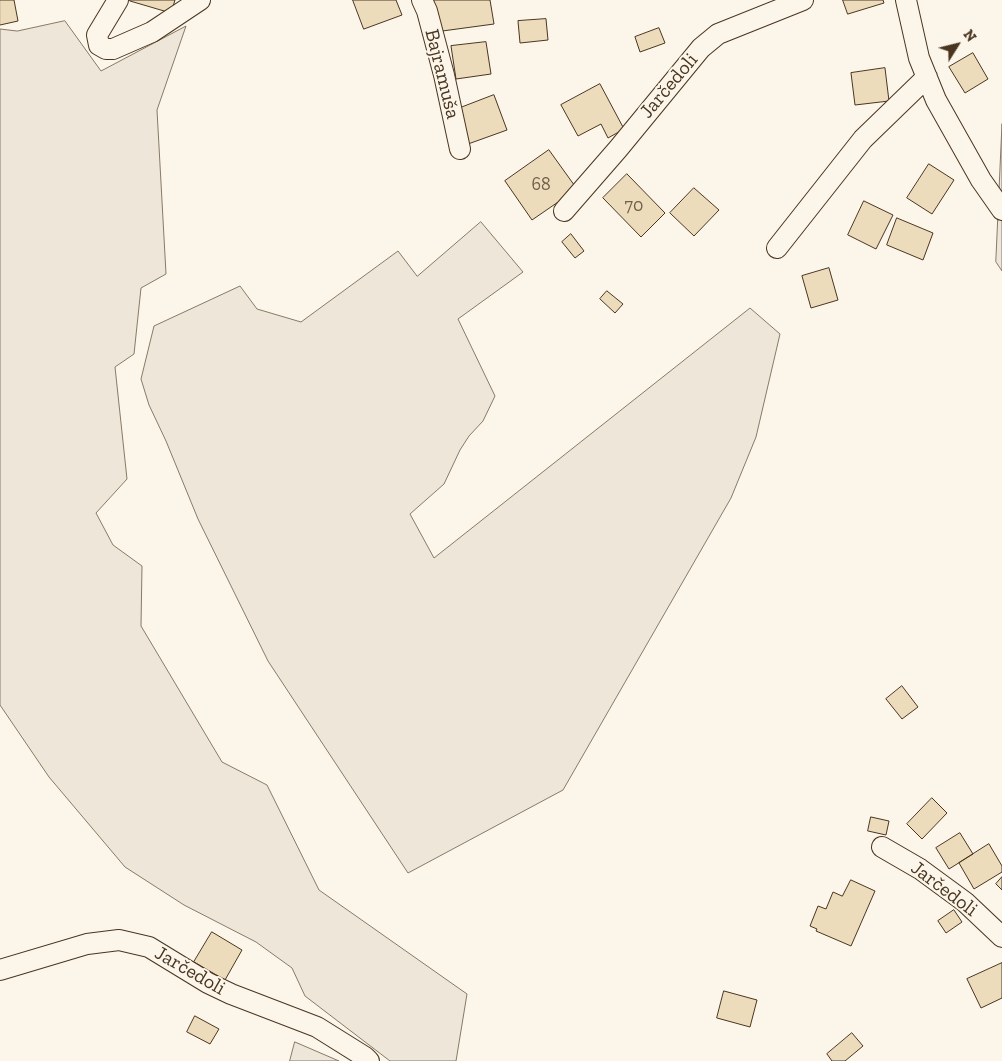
<!DOCTYPE html>
<html>
<head>
<meta charset="utf-8">
<style>
	body { margin:0 }
	#map { position:relative; width:1002px; height:1061px; overflow:hidden; background:#fbf6e9; font-family:"Zilla Slab",serif }
	canvas { display:block }
	.north { position:absolute; left:932px; top:20px; width:50px; height:50px; -webkit-text-stroke:4px #fbf6e9; paint-order:stroke; rotate:54deg; font-size:14px; font-weight:700; line-height:20px; text-align:center; color:#4a3520 }
	.north::after { content:''; display:block; margin:auto; width:18px; height:22px; background:#4a3520; clip-path:polygon(50% 0,100% 100%,50% 72%,0 100%) }
</style>
</head>
<body>
<div id="map">
<canvas width="1002" height="1061"></canvas>
<div class="north">N</div>
</div>
<script>
const ctx = document.querySelector('canvas').getContext('2d');
ctx.lineJoin = 'round';
function paint(path, color) { ctx.fillStyle = color; ctx.fill(path, 'evenodd'); }
function strokePath(path, color, width, dash) { ctx.strokeStyle = color; ctx.lineWidth = width; ctx.lineCap = dash ? 'butt' : 'round'; ctx.setLineDash(dash || []); ctx.stroke(path); }
function drawText(font, color, halo, rows, align = 'center') {
  ctx.font = font + ' "Zilla Slab",serif'; ctx.lineWidth = 4; ctx.setLineDash([]); ctx.textBaseline = 'middle'; ctx.strokeStyle = halo; ctx.fillStyle = color; for (const [text, x, y, turn = 0] of rows) {
    ctx.save(); ctx.translate(x, y); ctx.rotate((+turn || 0) * Math.PI / 180); ctx.textAlign = isNaN(turn) ? turn : align; if (halo) ctx.strokeText(text, 0, 0); ctx.fillText(text, 0, 0); ctx.restore();
  }
}
const green = new Path2D(`
	M65 21 101 71 186 26 157 110 166 274 141 288 134 354 115 367 127 479 96 513 113 545 142 566 141 626 222 762 267 785 319 890 467 994 456 1061H390L305 996 292 968 256 942 184 905 125 867 49 777 0 705V29L17 31Z
	M1002 124V271L996 262Z
	M481 222 523 272 458 319 495 396 483 421 469 436 460 450 444 484 410 514 434 558 750 308 780 334 756 437 731 498 563 790 408 873 268 661 198 519 166 441 149 405 141 379 154 326 240 286 257 309 301 322 398 251 417 276Z
	M295 1042 339 1061H290Z`);
paint(green, '#ede6d9');
strokePath(green, '#887966', 1);
const building = new Path2D(`
	M0 0H14L18 21 0 25Z
	M130 0H175L171 13 130 1Z
	M353 0H396L402 15 364 29Z
	M430 0H490L494 24 435 32Z
	M843 0H883L884 3 848 14Z
	M546 19 548 40 520 43 518 21Z
	M659 28 665 43 640 52 635 37Z
	M486 42 491 74 456 79 451 46Z
	M973 53 988 79 965 93 949 67Z
	M885 68 889 101 855 105 851 73Z
	M600 84 624 129 608 138 601 124 578 136 561 105Z
	M494 95 507 130 468 144 455 110Z
	M549 150 577 189 532 220 505 181Z
	M929 164 954 180 932 214 907 198Z
	M627 174 665 213 641 237 603 198Z
	M694 188 719 210 694 236 670 213Z
	M864 201 893 215 876 249 848 235Z
	M897 218 933 233 923 260 887 245Z
	M571 234 584 251 575 258 562 242Z
	M829 268 838 300 811 308 802 276Z
	M607 291 623 304 615 313 600 299Z
	M902 686 918 707 902 719 886 699Z
	M932 798 947 813 922 839 907 824Z
	M871 817 889 821 886 835 868 831Z
	M960 833 973 854 949 869 936 848Z
	M989 844 1002 866V872L974 889 959 863Z
	M1002 877V890L996 884Z
	M851 880 875 891 851 946 816 931 817 929 810 926 818 906 826 909 833 892 842 896Z
	M954 910 962 922 946 933 938 921Z
	M212 932 242 950 225 980 194 962Z
	M1002 963V998L981 1008 967 979Z
	M724 991 757 1000 750 1027 717 1018Z
	M195 1016 219 1029 210 1044 187 1032Z
	M852 1033 863 1046 845 1061H832L827 1054Z`);
paint(building, '#ecdcbc');
strokePath(building, '#4a3520', 1);
const street = new Path2D(`
	M118 0 97 35 99 45 106 49H113L152 32 200 0
	M422 0 427 11 444 75 460 149
	M906 0 919 58 936 100 981 180 1002 210
	M564 211 618 149 701 48 718 34 803 0
	M777 248 863 139 927 77
	M882 847 920 869 965 902 1002 937
	M0 970 87 944 119 940 149 947 208 983 231 994 317 1027 365 1057 369 1061`);
strokePath(street, '#4a3520', 22);
strokePath(street, '#fbf6e9', 20);
drawText('18px', '#725f47', null, [
	["68",541,185],
	["70",634,206]
]);
drawText('20px', '#4a3520', '#fbf6e9', [
	["Bajramuša",442,74,76],
	["Jarčedoli",669,86,-50],
	["Jarčedoli",944,889,37],
	["Jarčedoli",190,971,30]
]);
</script>
</body>
</html>
